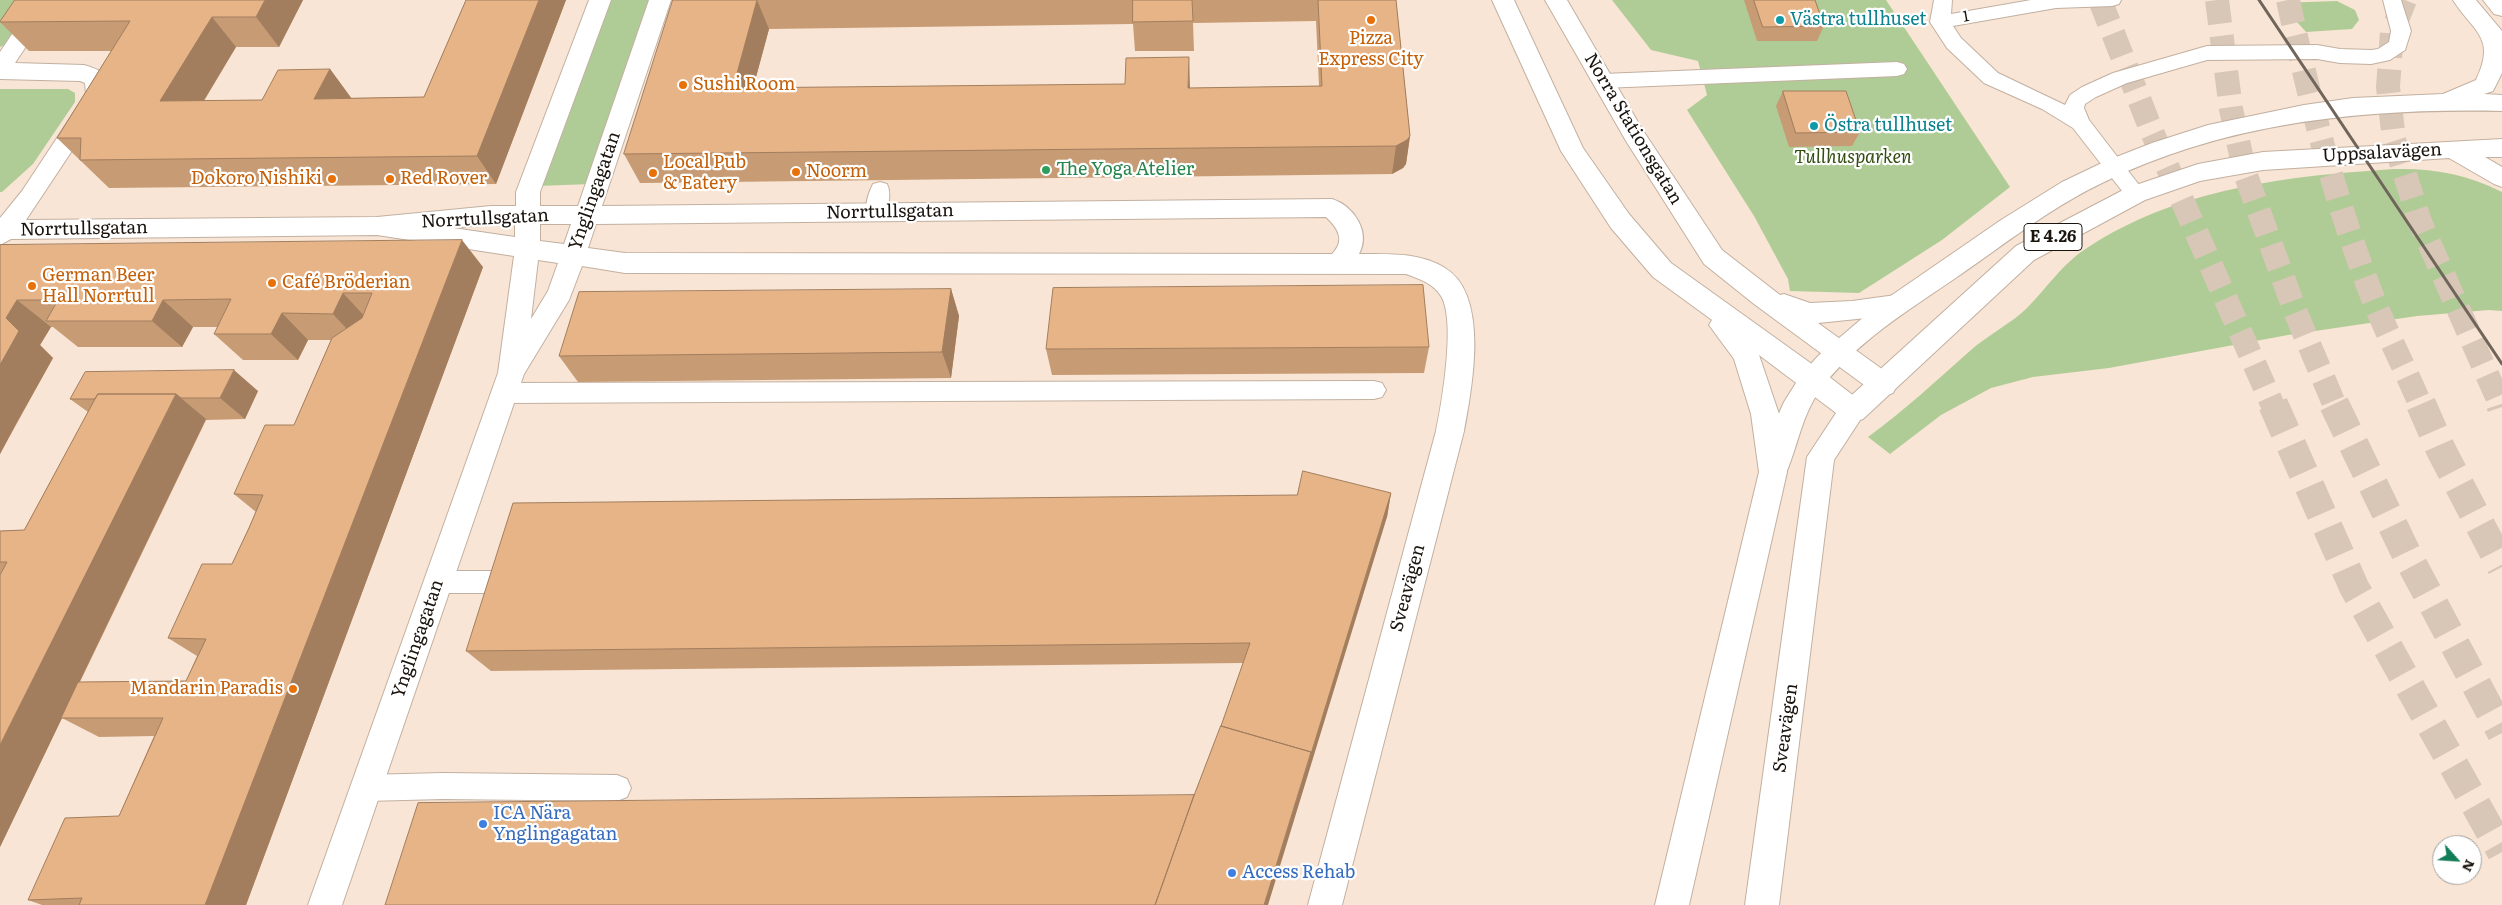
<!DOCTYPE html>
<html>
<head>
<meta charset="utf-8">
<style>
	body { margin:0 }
	#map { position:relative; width:2502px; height:905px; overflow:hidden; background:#f9e5d5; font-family:Literata,serif }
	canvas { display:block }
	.north { position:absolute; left:2432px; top:835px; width:50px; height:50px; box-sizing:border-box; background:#fff; border:1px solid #a3a19f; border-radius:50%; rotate:116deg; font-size:14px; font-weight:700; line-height:20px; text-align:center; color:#1a140e }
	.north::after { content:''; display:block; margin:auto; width:18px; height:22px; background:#137d57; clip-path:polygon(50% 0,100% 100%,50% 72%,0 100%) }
</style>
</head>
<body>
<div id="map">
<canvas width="2502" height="905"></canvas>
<div class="north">N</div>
</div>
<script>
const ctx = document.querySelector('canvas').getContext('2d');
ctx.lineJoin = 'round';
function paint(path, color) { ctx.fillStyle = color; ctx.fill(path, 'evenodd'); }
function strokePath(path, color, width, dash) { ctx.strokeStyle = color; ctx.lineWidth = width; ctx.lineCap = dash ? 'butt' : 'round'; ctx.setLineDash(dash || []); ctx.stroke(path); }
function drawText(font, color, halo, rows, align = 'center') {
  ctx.font = font + ' Literata,serif'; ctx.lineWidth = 4.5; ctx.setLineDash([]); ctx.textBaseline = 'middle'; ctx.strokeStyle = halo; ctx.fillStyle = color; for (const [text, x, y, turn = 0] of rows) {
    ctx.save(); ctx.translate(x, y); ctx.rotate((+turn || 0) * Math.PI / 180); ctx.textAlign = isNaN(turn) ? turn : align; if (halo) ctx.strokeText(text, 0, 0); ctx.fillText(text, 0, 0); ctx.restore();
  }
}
paint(new Path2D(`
	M0 0H36L5 45 0 47Z
	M607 0H653L591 184 538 186Z
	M1612 0H1886L2010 187 1942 240 1859 293 1790 291 1788 279 1754 216 1687 110 1707 95 1698 61 1651 50Z
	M2337 1 2355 10 2359 20 2352 29 2306 32 2280 3Z
	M0 89H68L75 93V102L33 164 2 192H0Z
	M2394 169C2433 168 2467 174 2502 192V311L2489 310 2417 316 2288 335 2109 368 2033 377 1991 388 1941 415 1890 454 1868 437C1905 410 1937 380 1971 350 1988 335 2010 324 2026 309 2046 289 2063 263 2087 248 2178 188 2288 176 2394 169Z`), '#b0cc96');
strokePath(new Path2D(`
	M2100 0 2152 132 2273 406
	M2217 0 2231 109 2245 173 2295 311 2335 406
	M2288 0C2309 98 2333 194 2369 288 2384 328 2404 366 2421 406
	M2405 0 2392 32 2388 87 2394 140 2420 222 2501 406`), '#d8c6b7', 24, [24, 12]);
strokePath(new Path2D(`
	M2273 404 2354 587 2502 852
	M2334 404 2407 555 2502 733
	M2421 404 2441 450 2502 567
	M2501 404 2502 407`), '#d8c6b7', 30, [30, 15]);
const service = new Path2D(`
	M1934 0H1952L1951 14 2031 0H2121L2119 4 2112 6 2056 8 1953 26 1961 38 1998 73 2065 105 2070 95 2082 87 2113 73 2207 46 2317 45 2340 49 2371 50 2378 49 2389 42 2391 31 2383 0H2401L2411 31 2405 50 2390 60 2371 64 2340 63 2317 59 2207 60 2127 83 2096 97 2085 104 2084 108 2089 120 2146 194 2143 200 2136 202 2129 200 2073 128 2042 109 1984 83 1947 48 1930 22Z
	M1897 62 1904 64 1907 69 1904 74 1897 76 1603 88 1596 86 1593 81 1596 76 1603 74Z
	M880 182 887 184C892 194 888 210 883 219L876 221 869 219C863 209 868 194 873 184Z
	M1374 381 1382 383 1386 390 1382 397 1374 399 504 403 496 400 492 393 496 386 504 383Z
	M438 571H506L515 574 519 582 515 590 506 593H438L429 590 425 582 429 574Z
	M443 773 617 775 627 779 631 788 627 797 617 801 443 799 366 801 356 797 352 788 356 779 366 775Z`);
const minor = new Path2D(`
	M35 0H57L15 63 84 65C105 71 107 74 109 95L26 220 377 217 491 206H516V192L589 0H611L540 192V206H578L649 0H671L602 206 1332 199C1354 206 1371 232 1359 254 1388 254 1420 252 1445 268 1490 295 1472 389 1464 431L1342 905H1308L1436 431C1442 402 1456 321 1441 296 1433 283 1419 279 1406 274L625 273 582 266 569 300 524 374 342 905H308L498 373 514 256 377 235 11 239 0 245V218L22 191 86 94 85 83 80 81 0 79V52ZM1326 217C1339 229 1345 241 1332 254L625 253 588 248 596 224ZM491 224H515V237L453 228ZM540 224H571L564 244 540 241ZM538 260 558 263 548 291 531 319Z`);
const secondary = new Path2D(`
	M1492 0H1514L1583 148 1629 214 1671 263 1823 372 1863 403 1866 411 1834 460 1779 905H1745L1807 457 1836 413 1759 355 1779 414 1787 472 1689 905H1655L1759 472 1751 414 1734 359 1709 325 1712 320 1653 277 1611 228 1561 151Z
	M1545 0H1567L1642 129 1722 250 1780 295 1784 294 1810 303 1852 301 1896 295 1905 298 1909 305 1905 312 1896 315 1818 323 1893 377 1897 385 1893 393 1884 396 1875 393 1754 304 1704 264 1626 141Z`);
const primary = new Path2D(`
	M2453 0H2476L2502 31V73L2493 91 2484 94 2502 95V111C2365 108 2226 122 2102 183 2050 208 2005 244 1957 277 1909 310 1852 344 1818 393 1800 420 1797 451 1783 480L1773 484 1763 480 1759 472 1773 427 1784 402 1801 375 1818 356 1879 304 2001 220 2062 182 2106 161 2152 143 2208 125 2304 105 2353 98 2443 94 2476 80C2497 37 2473 32 2453 0Z
	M2502 139V157H2485L2502 167V187L2494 184 2449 158 2263 170 2200 181 2145 200 2034 260 1863 419 1853 422 1843 419 1840 411 1843 403 2016 246 2127 188 2198 164 2263 152Z`);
const motorway = new Path2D(`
	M2483 0H2502V16L2494 14Z`);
strokePath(service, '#c2b0a0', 2);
strokePath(minor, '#c2b0a0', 2);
strokePath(secondary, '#c2b0a0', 2);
strokePath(primary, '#c2b0a0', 2);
strokePath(motorway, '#c2b0a0', 2);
paint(service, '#fff');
paint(minor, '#fff');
paint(secondary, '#fff');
paint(primary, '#fff');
paint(motorway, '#fff');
strokePath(new Path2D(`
	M2259 0 2502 364`), '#70655b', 3);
paint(new Path2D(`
	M303 0 279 47H236L204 101 262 100 330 69 351 98 424 97 466 0H566L496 184 109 188 57 138 111 51H29L0 22Z
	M673 0H1396L1410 136 1406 164 1403 168 1392 174 640 183 624 154ZM1316 21 1319 86 1190 88H753L769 29 1133 24 1135 51H1194L1193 23Z
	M1744 0H1815L1824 26 1817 41H1757Z
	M1783 91 1860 132 1852 146 1789 147 1776 106Z
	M0 245 483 267 246 905H42L28 900 119 816 154 736 99 737 62 718 0 847V531L24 530 88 412 70 399 258 391 245 419 206 420 80 682 186 681 197 656 168 638 232 564 256 512 234 494 294 425 331 340H308L298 360H243L214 334 218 327H193L182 347H78L53 327H51L40 345 53 358 0 454Z
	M951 289 959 316 951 378 578 382 559 356Z
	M1429 347 1424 373 1052 375 1046 349Z
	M1391 493 1387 517 1194 795 1221 726 1243 663 491 671 466 651 1297 495Z`), '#c79b74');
paint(new Path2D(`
	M265 0H303L279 47 256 17Z
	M539 0H566L496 184 477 156Z
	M757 0 769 29 745 118 733 88Z
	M212 17 236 47 186 130 160 101Z
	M1189 57 1190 87V117L1188 88Z
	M330 69 352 99H314Z
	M1410 136 1406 164 1403 168 1392 174 1396 146Z
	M462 240 483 267 246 905H205Z
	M951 289 959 316 951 378 942 352Z
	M343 293 368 320 358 341 333 314Z
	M17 300 51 327 40 345 53 358 17 422 0 409V365L6 318Z
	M163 300 193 327 182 347 152 321Z
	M282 313 308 340 298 360 271 334Z
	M234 370 258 391 245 419 220 398Z
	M176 394 206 419 62 718H61H62L0 847V745Z
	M0 409 17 422 0 454Z
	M1391 493 1387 517 1268 905H1264Z`), '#a27e5e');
const building = new Path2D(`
	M15 0H265L256 17H212L160 101 262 100 278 70 330 69 314 99 424 97 466 0H539L477 156 80 160 81 138H57L130 21 0 22Z
	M673 0H757L733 88 1125 84 1126 58 1189 57 1188 88 1322 86 1318 0H1396L1410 136 1407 140 1396 146 624 154Z
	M1133 0H1192L1193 21 1133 22Z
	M1754 0H1815L1824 26 1763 27Z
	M1783 91H1846L1860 132 1796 133Z
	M462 240 205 905H79L82 898 28 900 65 818 119 816 163 718H61L78 682 186 681 206 639 168 638 202 564H232L249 528 263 495 234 494 265 425H294L332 338 362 318 372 293H343L333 314 282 313 271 334H214L231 299 163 300 152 321H46L58 300H17L6 318 19 331 0 365V245Z
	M1423 285 1429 347 1046 349 1053 288Z
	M951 289 942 352 559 356 579 292Z
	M234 370 220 398H181L176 394H98L95 399H70L85 372Z
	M98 394H176L0 745V575L7 562H0V531L24 530Z
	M1303 471 1391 493 1311 754V752L1221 726 1250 643 466 651 513 503 1297 495Z
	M1221 726 1311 752 1264 905H1155L1195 793Z
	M1194 795 1155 905H385L418 803Z`);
paint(building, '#e7b487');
strokePath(building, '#a27e5e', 1);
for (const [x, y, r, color] of [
	[1371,20,5,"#e8710a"],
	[1780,20,5,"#0f9aa8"],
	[683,85,5,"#e8710a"],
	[1814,126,5,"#0f9aa8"],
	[1046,170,5,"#2e9e5b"],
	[796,172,5,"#e8710a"],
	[653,173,5,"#e8710a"],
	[332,179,5,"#e8710a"],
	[390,179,5,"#e8710a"],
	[272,283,5,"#e8710a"],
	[32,286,5,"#e8710a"],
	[293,689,5,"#e8710a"],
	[483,824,5,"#3f7fe0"],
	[1232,873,5,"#3f7fe0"]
]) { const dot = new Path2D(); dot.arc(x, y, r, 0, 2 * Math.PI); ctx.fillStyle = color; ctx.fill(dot); strokePath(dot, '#fff', 2); }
drawText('15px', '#1a140e', '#fff', [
	["1",1966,17,-10]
]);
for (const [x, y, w] of [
	[2053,237,58]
]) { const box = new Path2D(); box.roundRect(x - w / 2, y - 13.5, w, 27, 4); ctx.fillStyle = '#fff'; ctx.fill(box); strokePath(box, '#1a140e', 1); }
drawText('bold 16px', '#1a140e', null, [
	["E 4.26",2053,237]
]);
drawText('18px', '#0d838f', '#fff', [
	["Västra tullhuset",1790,20],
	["Östra tullhuset",1824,126]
], 'left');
drawText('18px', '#c56008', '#fff', [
	["Pizza",1371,39,"center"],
	["Express City",1371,60,"center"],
	["Sushi Room",693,85],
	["Local Pub",663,163],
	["& Eatery",663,184],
	["Noorm",806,172],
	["Dokoro Nishiki",322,179,"right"],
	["Red Rover",400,179],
	["German Beer",42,276],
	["Hall Norrtull",42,297],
	["Café Bröderian",282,283],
	["Mandarin Paradis",283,689,"right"]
], 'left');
drawText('18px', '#1a140e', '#fff', [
	["Norra Stationsgatan",1633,129,59],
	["Uppsalavägen",2382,153,-3],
	["Ynglingagatan",595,191,-71],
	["Norrtullsgatan",890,212,-1],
	["Norrtullsgatan",485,219,-3],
	["Norrtullsgatan",84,229,-1],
	["Sveavägen",1408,588,-75],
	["Ynglingagatan",418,639,-71],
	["Sveavägen",1786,728,-82]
]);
drawText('italic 18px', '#334d11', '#fff', [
	["Tullhusparken",1853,158]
]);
drawText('18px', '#27864d', '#fff', [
	["The Yoga Atelier",1056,170]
], 'left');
drawText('18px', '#366cbe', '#fff', [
	["ICA Nära",493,814],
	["Ynglingagatan",493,835],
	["Access Rehab",1242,873]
], 'left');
</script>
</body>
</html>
